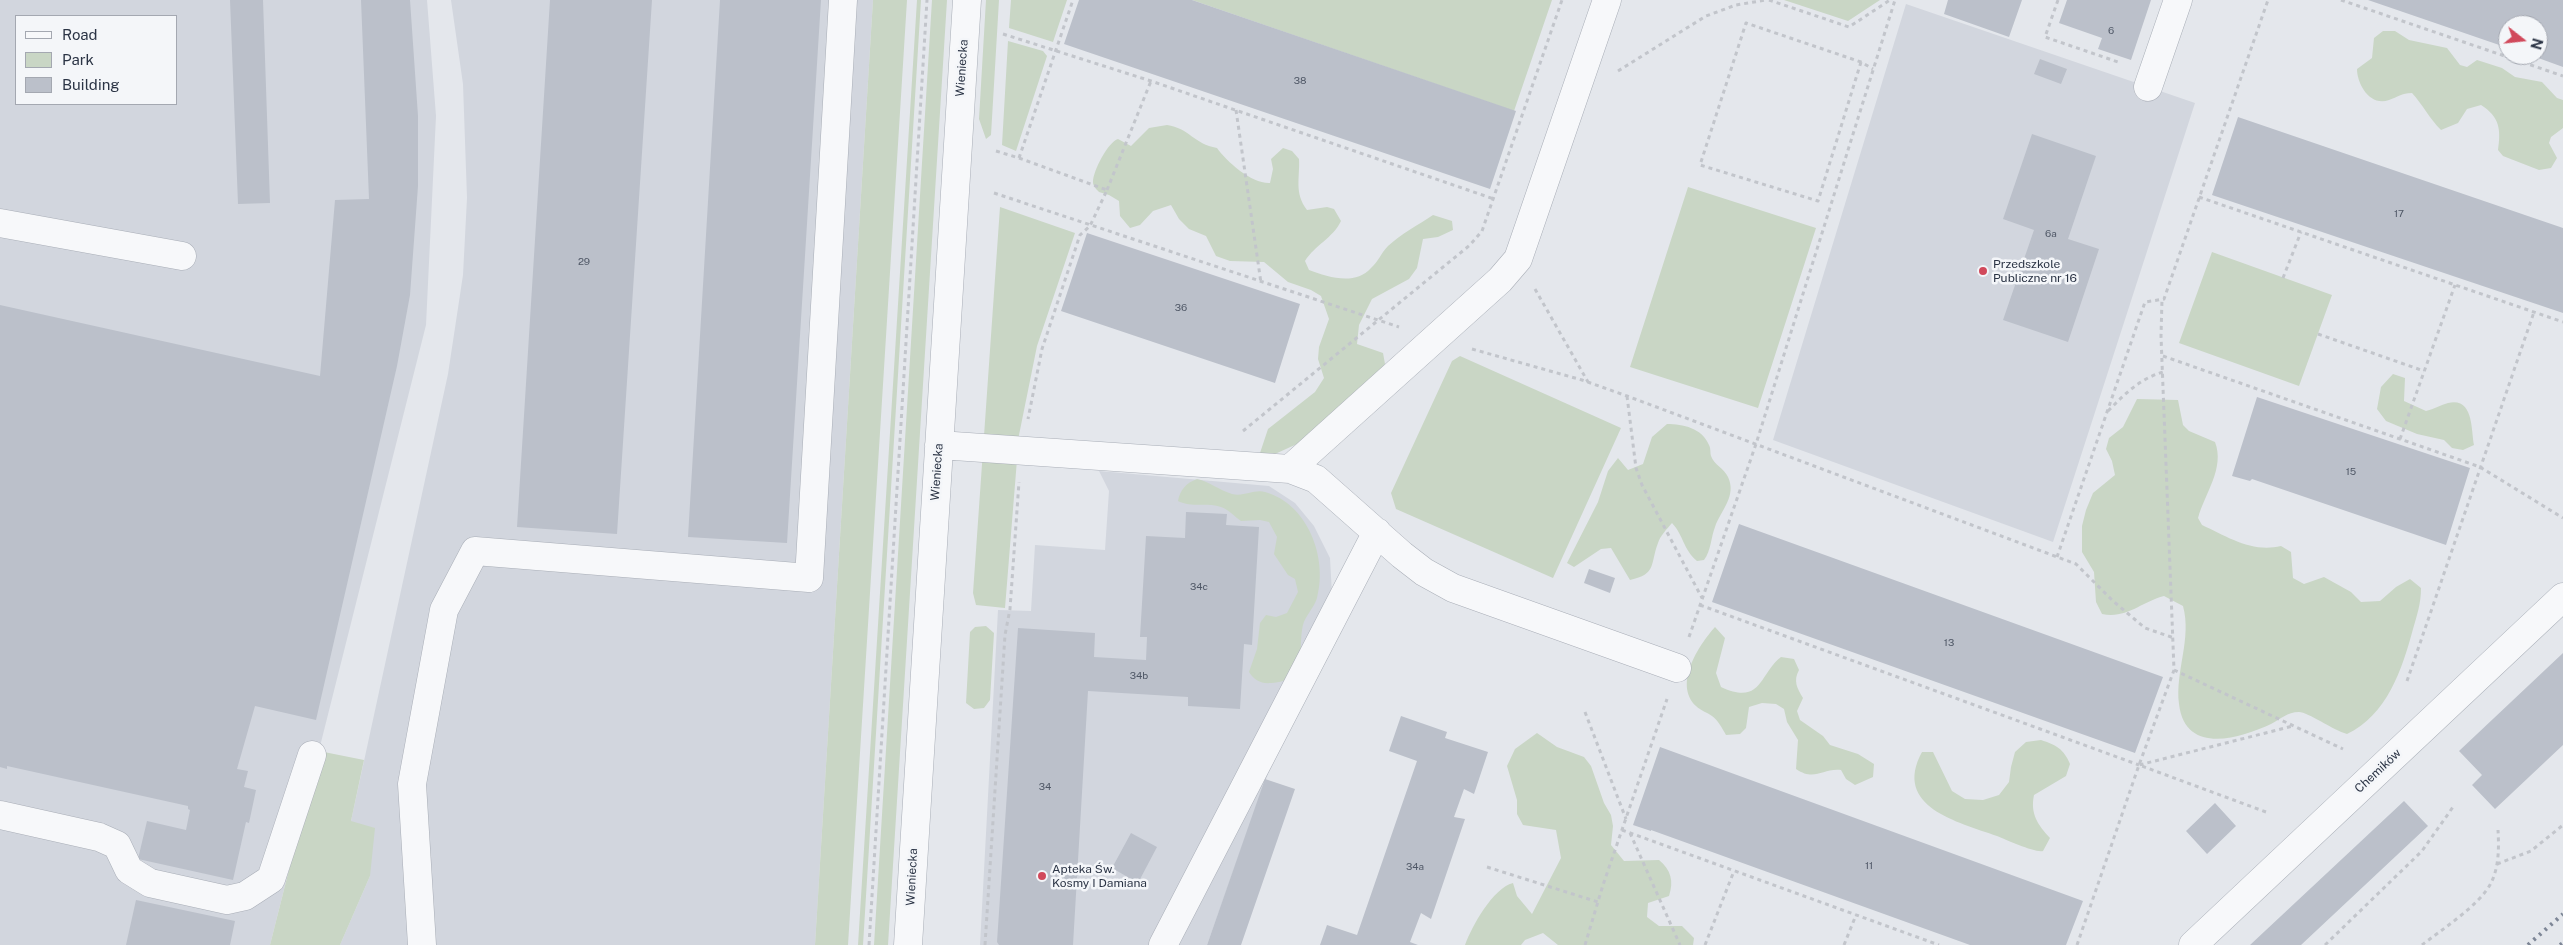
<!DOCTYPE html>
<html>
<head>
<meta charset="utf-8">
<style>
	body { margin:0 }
	#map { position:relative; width:2563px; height:945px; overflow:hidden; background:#e4e7ec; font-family:"Public Sans",sans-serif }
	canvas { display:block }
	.legend { position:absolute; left:15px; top:15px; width:162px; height:90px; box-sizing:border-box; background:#f4f6f9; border:1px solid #a4a8b1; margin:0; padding:6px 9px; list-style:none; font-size:15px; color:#2b3445 }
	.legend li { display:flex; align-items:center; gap:10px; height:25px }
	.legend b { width:25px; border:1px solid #a4a8b1 }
	.north { position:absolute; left:2498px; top:15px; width:50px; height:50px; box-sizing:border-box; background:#f4f6f9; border:1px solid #a4a8b1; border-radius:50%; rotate:106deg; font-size:14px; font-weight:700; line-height:20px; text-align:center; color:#2b3445 }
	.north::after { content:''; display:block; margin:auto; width:18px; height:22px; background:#d1495b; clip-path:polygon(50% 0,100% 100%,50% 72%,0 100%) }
</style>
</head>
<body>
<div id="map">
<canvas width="2563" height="945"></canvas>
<ul class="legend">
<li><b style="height:6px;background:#f7f8fa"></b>Road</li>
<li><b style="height:14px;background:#c9d6c5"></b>Park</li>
<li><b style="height:14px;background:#bbc0ca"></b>Building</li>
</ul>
<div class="north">N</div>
</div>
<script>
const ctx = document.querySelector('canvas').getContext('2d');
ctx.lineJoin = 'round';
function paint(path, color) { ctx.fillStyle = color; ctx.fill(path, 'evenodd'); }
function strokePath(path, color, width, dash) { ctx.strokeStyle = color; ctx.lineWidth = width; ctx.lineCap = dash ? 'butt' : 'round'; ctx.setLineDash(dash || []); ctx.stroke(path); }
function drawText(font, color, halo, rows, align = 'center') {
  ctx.font = font + ' "Public Sans",sans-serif'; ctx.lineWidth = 5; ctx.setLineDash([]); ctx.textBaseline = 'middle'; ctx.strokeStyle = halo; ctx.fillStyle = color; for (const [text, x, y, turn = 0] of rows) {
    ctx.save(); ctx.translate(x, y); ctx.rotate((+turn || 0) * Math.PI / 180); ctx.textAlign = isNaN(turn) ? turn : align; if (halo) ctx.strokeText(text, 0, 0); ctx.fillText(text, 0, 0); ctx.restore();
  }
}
paint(new Path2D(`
	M0 0H427L436 116 426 325 270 945H0ZM16 16H176V104H16Z
	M451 0H873L815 945H340L370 876 351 821 448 374 463 275 467 198 463 84Z
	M1906 4 2195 103 2053 542 1773 440Z
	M1099 471 1269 486 1295 503 1314 526 1330 558 1332 594 1207 945H980L998 610 1031 611 1035 545 1105 550 1109 491Z`), '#d2d6de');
paint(new Path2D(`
	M873 0H907L848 945H815Z
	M917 0H921L863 945H858Z
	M932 0H947L888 945H874Z
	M986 0H999L991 135 986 139 979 119Z
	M1011 0H1067L1053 42 1009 28Z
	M1192 0H1552L1514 111Z
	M1784 0H1880L1848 21Z
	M2383 31H2395L2409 40 2447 48 2460 65 2467 67 2477 60 2502 68 2515 77 2542 82 2557 98 2563 100V128L2551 137 2549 143 2557 158 2551 168 2539 170 2503 156 2498 150C2501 130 2500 117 2481 105L2467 109 2458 123 2441 130C2429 118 2423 105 2412 93 2401 93 2398 97 2389 100 2370 107 2357 84 2357 69L2372 58 2374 38Z
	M1008 41 1043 51 1047 56 1016 151 1002 145Z
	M1167 125C1189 128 1194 144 1217 148 1227 162 1252 184 1270 183L1273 169 1271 159 1283 148 1292 151 1299 159C1300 178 1294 193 1307 210L1327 207 1334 209 1341 221C1333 238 1315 245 1305 261L1309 270C1328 277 1355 286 1371 268 1378 262 1381 253 1388 246 1401 234 1418 225 1433 215L1452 221 1453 230 1438 237 1423 239 1417 268 1409 279 1372 299 1359 325 1357 344 1383 353 1385 364 1376 377 1297 444 1275 454 1260 453 1268 429 1315 392 1324 378 1318 359 1319 347 1329 319 1321 296 1311 290 1288 282 1264 262 1230 261 1216 256 1206 236 1189 229 1179 219 1171 205 1153 211 1140 225 1130 228 1120 216 1119 201 1109 195 1099 192C1096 189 1093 186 1093 182 1093 171 1108 142 1118 139L1131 146 1149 128Z
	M1688 187 1816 228 1758 408 1630 367Z
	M1000 207 1075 233 1037 346 1019 435 1005 608 976 605 973 593Z
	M2212 252 2332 295 2299 386 2179 343Z
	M1460 356 1621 428 1553 578 1396 509 1391 493 1452 361Z
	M2393 374 2405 378 2404 401 2426 411C2434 409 2441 405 2448 403 2474 397 2471 430 2474 445L2463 450 2452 448 2444 440 2417 434 2386 421 2377 409 2381 387Z
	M2137 399 2178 400 2183 425 2189 431 2215 442C2225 468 2205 493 2198 518L2202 525C2228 537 2252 553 2281 546L2291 552 2293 578 2304 584 2324 577 2351 592 2361 602 2380 601 2396 587 2410 579 2421 588C2421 604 2417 615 2413 629 2402 670 2387 715 2347 734 2333 730 2308 712 2299 712 2287 712 2281 719 2271 724 2239 739 2185 755 2179 704 2175 671 2192 639 2183 606L2164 596C2141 602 2127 619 2102 614L2096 602 2094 572 2082 552V526L2086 510 2093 493 2115 475 2112 461 2106 449 2109 438 2123 427Z
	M1667 424C1683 424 1702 428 1709 445 1711 449 1710 452 1711 456 1714 465 1724 468 1728 477 1737 496 1721 510 1715 527 1711 537 1711 551 1704 560L1697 561C1683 549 1684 536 1672 523 1667 529 1660 536 1658 543 1650 564 1657 574 1630 580L1611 548 1601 549 1574 567 1567 563 1598 502 1608 471 1618 458 1628 470 1643 464 1652 437Z
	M1197 479C1210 482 1219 490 1232 494 1244 497 1254 489 1265 492 1308 504 1328 558 1317 598 1314 608 1305 616 1303 625 1297 650 1310 681 1271 683 1261 684 1254 680 1249 672L1257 649 1260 623 1266 615 1276 617 1287 613 1298 592 1295 579 1288 575 1274 554 1277 537 1269 522 1260 520 1241 521C1235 517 1228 509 1221 507 1206 502 1192 508 1178 501 1180 490 1186 483 1197 479Z
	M986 626 994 633 990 700 984 708 974 709 966 703 970 632 975 627Z
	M1715 627 1725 638 1716 673 1721 687C1762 706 1759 674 1781 657L1794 659 1799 670C1793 681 1797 688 1803 698L1797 711 1800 720 1823 736 1830 745 1858 754 1874 764 1873 777 1855 785 1846 779 1841 770C1822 768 1815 782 1796 769L1798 740 1787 722 1784 709 1776 704 1762 703 1749 707 1746 728 1740 734 1726 735C1722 728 1718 720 1712 716 1707 712 1701 711 1696 706 1673 684 1699 645 1715 627Z
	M1537 733 1557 747 1584 757 1591 766 1604 803 1611 815 1613 826 1611 845 1624 861 1659 860C1671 870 1674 881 1669 896L1648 903 1647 917 1659 926H1682L1694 938 1693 945H1558L1543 933 1525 940 1521 945H1465C1472 926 1493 888 1513 883L1517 896 1532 914 1561 858 1556 830 1523 825 1517 814V800L1507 766 1515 749Z
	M2041 740C2056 745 2064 749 2070 764L2066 776 2034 795C2030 814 2038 825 2050 838L2043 851C2035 853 2007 840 1997 836 1958 822 1892 807 1922 752H1933L1952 791 1965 799 1983 800 1999 795 2009 782 2011 767 2015 752 2026 742Z
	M319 751 364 760 351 821 375 828 370 876 340 945H270Z`), '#c9d6c5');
paint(new Path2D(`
	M230 0H263L270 203 238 204Z
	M361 0H410L418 116V186L410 295 397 366 316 720 255 706 237 769 248 771 244 787 256 790 249 823 246 822 233 880 138 859 147 821 186 830 190 810 188 809V806L7 766V769L0 767V305L320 376 335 200 369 199Z
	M550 0H652L617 534 517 527Z
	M720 0H821L787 543 688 537Z
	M1079 0H1192L1516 111 1490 189 1064 44Z
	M1948 0H2022L2009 37 1944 14Z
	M2067 0H2151L2131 60 2098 49 2102 38 2059 23Z
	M2368 0H2563V67L2530 55H2538V25H2508V48Z
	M2040 59 2067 69 2061 84 2034 74Z
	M2238 117 2563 228V313L2212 195Z
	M2032 134 2096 156 2068 239 2099 249 2068 342 2003 320 2034 230 2003 219Z
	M1087 233 1300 304 1275 383 1061 311Z
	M2257 397 2470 468 2446 545 2252 479 2250 481 2232 476Z
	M1186 512 1227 514 1226 525 1259 527 1252 645 1244 644 1240 709 1188 706V697L1088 691 1073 945H999L997 942 1018 628 1095 633 1094 657 1146 660 1147 637H1140L1146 536 1185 538Z
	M1739 524 2163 677 2135 753 1712 602Z
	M1589 569 1615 578 1610 593 1584 583Z
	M2563 653V745L2495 809 2472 785 2482 775 2459 751Z
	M1401 716 1447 732 1445 738 1488 752 1474 794 1464 789 1454 817 1465 819 1431 919 1421 913 1410 942 1418 945H1320L1327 925 1357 935 1417 761 1389 751Z
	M1660 747 2083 901 2066 945H1970L1651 830V831L1633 825Z
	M1265 779 1295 789 1241 945H1207Z
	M2404 801 2428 826 2301 945H2250Z
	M2215 803 2236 826 2207 854 2186 831Z
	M1131 833 1157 847 1138 883 1112 868Z
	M136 900 235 921 230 945H126Z`), '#bbc0ca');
const minor = new Path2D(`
	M2148 87 2178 0
	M0 223 182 256
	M939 445 1290 469 1316 479 1402 555 1424 572 1453 588 1677 668
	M1290 469 1500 280 1518 259 1607 0
	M0 815 99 837 117 845 129 870 150 883 227 900 245 896 271 879 312 755
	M422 945 412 784 444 610 475 551 809 578 843 0
	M908 945 967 0
	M1163 945 1377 532
	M2193 945 2563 597`);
strokePath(minor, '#a9aeb7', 29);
strokePath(new Path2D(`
	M1769 0 1849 27 1890 0
	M2058 0 2045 37 2121 63
	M2341 0 2563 76
	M1003 34 1151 81 1494 199
	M1861 62 1818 201 1700 165 1746 23 1861 62 1873 69
	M1618 71 1706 16 1736 5 1766 0
	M1236 110 1261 283
	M996 151 1019 158 1073 0
	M1019 158 1107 190 1090 226 1080 235 1042 349 1028 419
	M1107 190 1151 81
	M994 193 1399 327
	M2199 197 2563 322
	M2283 278 2301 232
	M1535 289 1588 382
	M2318 334 2424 371
	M1472 349 1582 380 1627 396 2076 564 2113 601 2145 628 2174 638
	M2163 356 2480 467 2563 518
	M1627 396 1636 468 1642 485 1702 598
	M2108 411C2125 394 2139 379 2163 372
	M1243 431 1470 245 1482 231 1562 0
	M2400 439 2455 285
	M2057 557 2145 302 2164 299 2268 0
	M1700 605 2139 765
	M1689 637 1756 444 1895 0
	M2174 670 2343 749
	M2407 681 2534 312
	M1585 712 1626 819
	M2266 812 2139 765 2293 726
	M1622 830 1939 945
	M1630 833 1680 945
	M2497 864 2531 851 2563 825
	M1487 867 1598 902
	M869 945 927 0
	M985 945 1005 635 1010 609 1019 482
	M1585 945 1603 885 1667 699
	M1705 945 1734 871
	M1844 945 1856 915
	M2077 945 2139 765 2174 670 2161 336 2162 299
	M2325 945 2422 851 2453 807
	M2422 945C2441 930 2480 905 2491 883 2499 867 2499 848 2498 830`), '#c2c5cb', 3, [4, 4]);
strokePath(minor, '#f7f8fa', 28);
strokePath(new Path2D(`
	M2528 945 2563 914
	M2560 945 2563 943`), '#7d8696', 4, [2.5, 5]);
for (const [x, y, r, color] of [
	[1983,271,5,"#d1495b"],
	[1042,876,5,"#d1495b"]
]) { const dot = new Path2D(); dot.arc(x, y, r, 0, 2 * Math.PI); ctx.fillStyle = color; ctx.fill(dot); strokePath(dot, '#f4f6f9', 2); }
drawText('10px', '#4f5766', null, [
	["6",2111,31],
	["38",1300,81],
	["17",2399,214],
	["6a",2051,234],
	["29",584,262],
	["36",1181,308],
	["15",2351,472],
	["34c",1199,587],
	["13",1949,643],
	["34b",1139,676],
	["34",1045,787],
	["11",1869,866],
	["34a",1415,867]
]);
drawText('12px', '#2b3445', '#f4f6f9', [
	["Wieniecka",962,68,-86],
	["Wieniecka",937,472,-86],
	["Chemików",2378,771,-43],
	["Wieniecka",912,877,-87]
]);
drawText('12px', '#2b3445', '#f4f6f9', [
	["Przedszkole",1993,264],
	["Publiczne nr 16",1993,278],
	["Apteka Św.",1052,869],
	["Kosmy I Damiana",1052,883]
], 'left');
</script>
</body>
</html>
